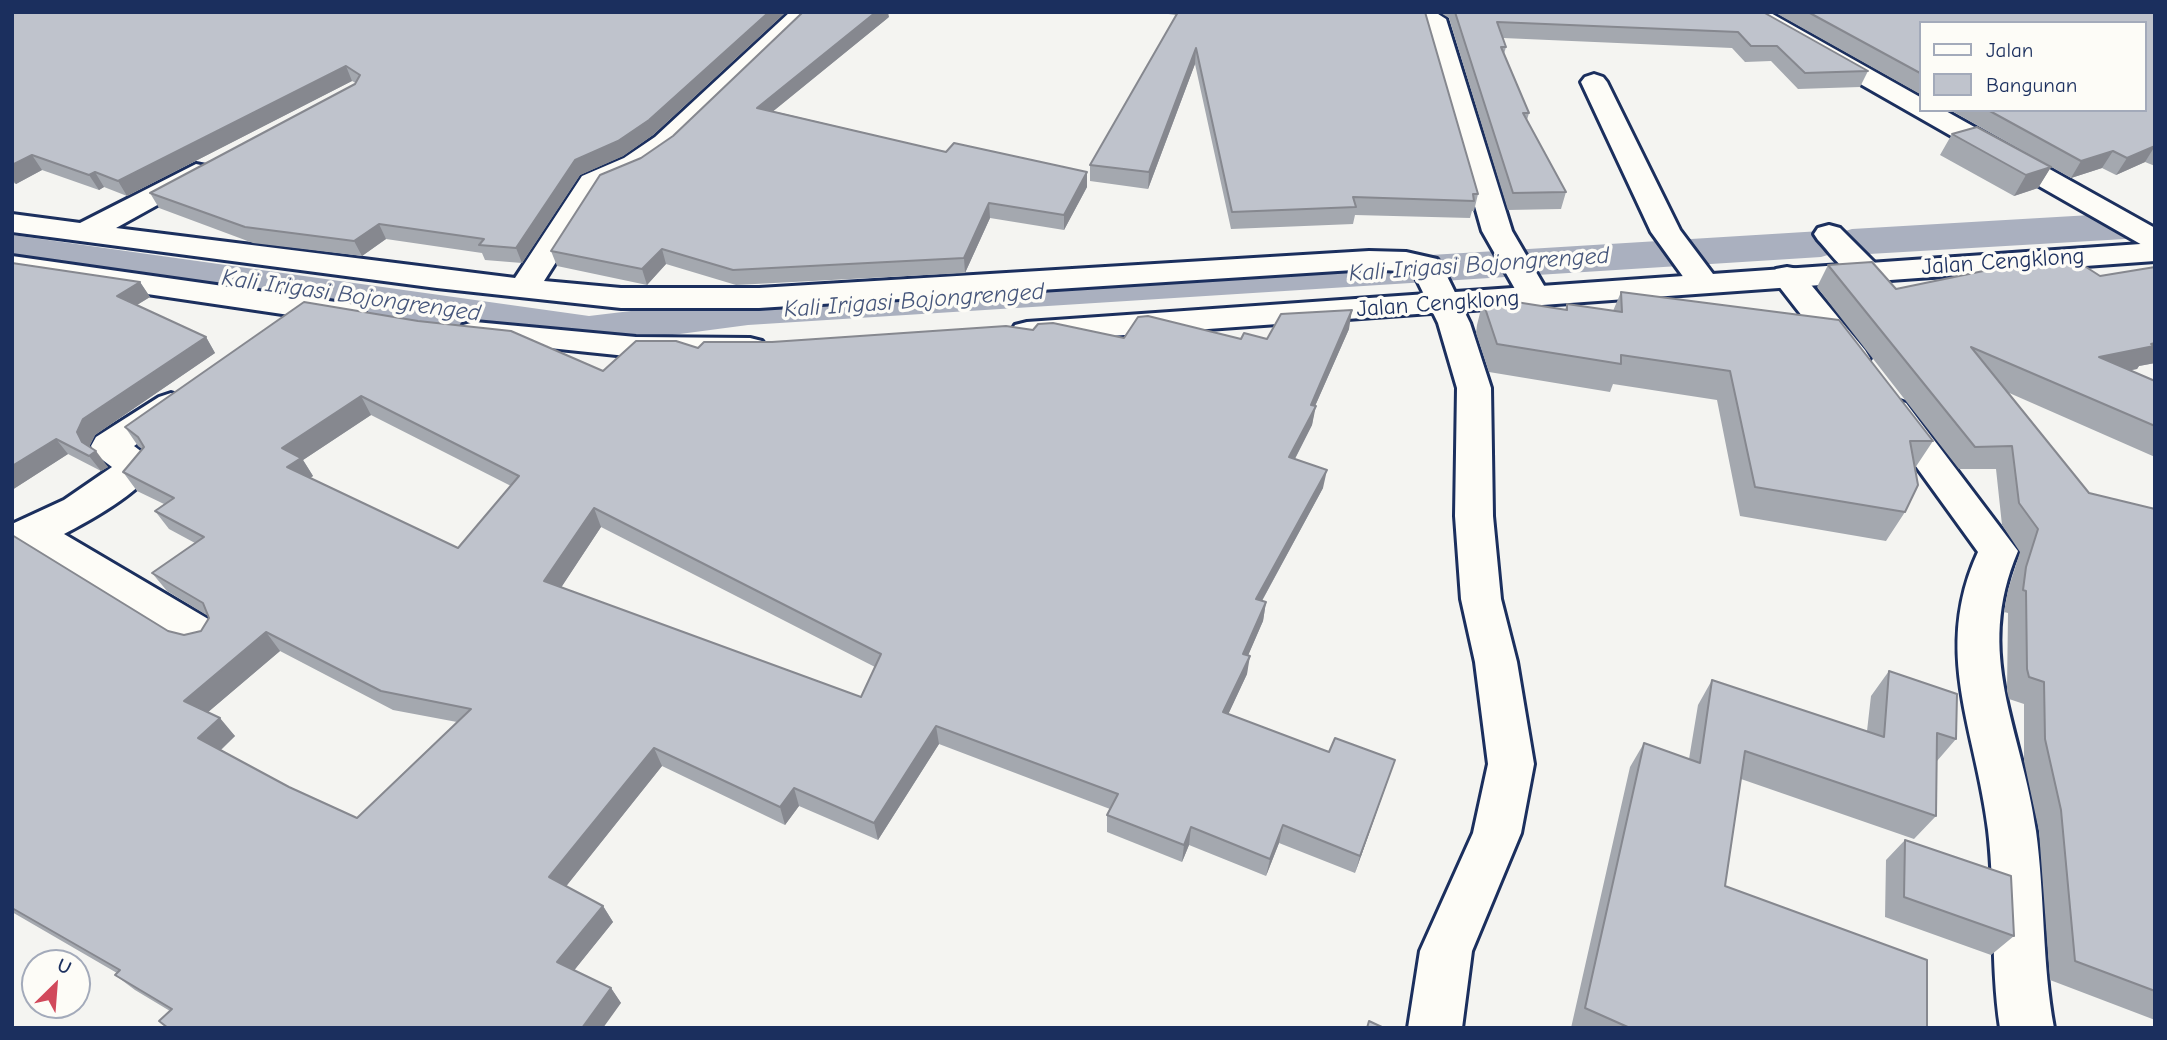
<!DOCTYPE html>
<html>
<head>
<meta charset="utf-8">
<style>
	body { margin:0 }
	#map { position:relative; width:2167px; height:1040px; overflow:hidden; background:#f4f4f1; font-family:"Comic Neue",sans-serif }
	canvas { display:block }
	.frame { position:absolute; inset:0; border:14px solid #1b2f5e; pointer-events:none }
	.legend { position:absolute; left:1919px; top:21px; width:228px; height:91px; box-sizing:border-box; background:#fdfcf7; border:2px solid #a3aaba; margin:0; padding:9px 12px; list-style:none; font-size:21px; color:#1b2f5e }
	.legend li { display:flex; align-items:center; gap:14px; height:35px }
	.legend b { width:35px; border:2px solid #a3aaba }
	.north { position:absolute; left:21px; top:949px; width:70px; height:70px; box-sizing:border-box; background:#fdfcf7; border:2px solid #a3aaba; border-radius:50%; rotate:25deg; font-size:19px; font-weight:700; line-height:28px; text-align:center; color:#1b2f5e }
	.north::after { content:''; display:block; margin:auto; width:24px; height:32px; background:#d1495b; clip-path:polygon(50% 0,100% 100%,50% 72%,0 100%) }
</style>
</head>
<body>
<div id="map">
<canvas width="2167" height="1040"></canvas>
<div class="frame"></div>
<ul class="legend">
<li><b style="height:9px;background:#fdfcf7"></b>Jalan</li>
<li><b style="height:19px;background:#bfc3cc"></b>Bangunan</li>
</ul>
<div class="north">U</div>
</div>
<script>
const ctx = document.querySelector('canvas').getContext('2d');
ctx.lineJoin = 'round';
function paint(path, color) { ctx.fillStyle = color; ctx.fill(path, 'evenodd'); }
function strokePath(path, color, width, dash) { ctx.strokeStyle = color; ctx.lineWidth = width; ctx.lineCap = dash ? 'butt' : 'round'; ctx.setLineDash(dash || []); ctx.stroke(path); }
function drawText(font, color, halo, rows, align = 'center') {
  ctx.font = font + ' "Comic Neue",sans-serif'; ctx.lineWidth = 7; ctx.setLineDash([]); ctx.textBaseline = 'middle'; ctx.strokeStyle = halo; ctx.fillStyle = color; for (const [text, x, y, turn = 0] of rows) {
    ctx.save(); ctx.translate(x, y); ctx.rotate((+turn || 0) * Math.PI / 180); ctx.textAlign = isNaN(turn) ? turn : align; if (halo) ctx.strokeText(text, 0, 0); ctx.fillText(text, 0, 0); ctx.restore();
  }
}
paint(new Path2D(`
	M2125 213 2140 217 2147 226 2140 235 2125 239 1852 255 1838 252 1821 257 748 325 589 346 12 261V235L589 316 748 297 1821 231 1835 234 1852 229Z`), '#aab0bf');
const minor = new Path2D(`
	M790 12H816L675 149 644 170 603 188 544 281 621 288H759L1369 251 1406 252 1437 259 1442 266 1470 323 1491 388 1493 516 1501 599 1517 662 1534 764 1521 833 1472 951 1462 1028H1408L1420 951 1473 833 1488 764 1475 662 1461 599 1455 516 1457 388 1438 323 1413 272 1369 269 759 308H621L437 288 12 232V214L80 223 196 164 206 166 210 172 206 178 116 228 515 278 582 176 624 158 655 137Z
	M1435 12 1446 19 1512 231 1550 296 1545 303 1534 306 1523 303 1482 231 1422 19 1426 14Z
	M1739 12H1769L1920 97V110H1944L2155 228V249L2144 246 1743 17Z
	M1594 74 1603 77 1607 82 1680 230 1719 282 1714 289 1703 291 1692 289 1651 232 1581 82 1585 77Z
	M1829 225 1840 228 1876 264 1881 271 1876 278C1850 284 1835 258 1818 240L1814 234 1818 228Z
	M1787 267 1798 269 1865 350 1870 358 1865 366 1853 369 1841 366 1771 276 1776 269Z
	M171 393 183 397 189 405 183 413 134 446 150 458 155 467C140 493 91 520 64 534L215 623 221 635 215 647 200 651 185 647 27 549 12 552V524L64 500 112 467 96 455 91 446 96 437 159 397Z
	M1894 399 1906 403 2018 551C1973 656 2022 728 2036 831 2045 897 2042 963 2054 1028H2000C1990 962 1996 896 1988 830 1976 730 1932 652 1978 552L1876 411 1882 403Z`);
const major = new Path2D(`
	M2155 243V261L1027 342 1015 339 1011 332 1015 325 1027 322Z
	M12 256 350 304 361 307 366 314 361 321 350 324 12 274Z
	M475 322 636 337 750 338 762 341 767 348 762 355 750 358 636 357 463 339 459 332 463 325Z`);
strokePath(minor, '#1b2f5e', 6);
strokePath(major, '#1b2f5e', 6);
paint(minor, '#fdfcf7');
paint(major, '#fdfcf7');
paint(new Path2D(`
	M12 12H786L653 135 623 156 580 175 522 263 485 260 482 253 386 239 362 256 253 243 159 208 150 193 355 84 356 83 352 81 127 196 104 187 99 190 42 170 16 184 12 182Z
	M1153 12H1425L1478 194 1474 211H1472L1470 218 1355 215 1353 224 1231 229 1195 64 1148 189 1090 181V165L1176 15Z
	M1439 12H1763L1868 71 1860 87 1798 89 1771 61 1745 62 1732 48 1503 38 1506 47 1504 54 1529 113 1527 120 1566 192 1561 209 1508 210 1449 18Z
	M1774 12H2155V166L2145 162 2116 175 2102 168 2071 178 1950 110H2144L1920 23V94Z
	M889 17 773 111 946 152 1087 172V187L1064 230 990 218 965 273 736 285 666 264 647 285 557 266 551 251 641 158 673 136Z
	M1952 134 2051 167 2038 188 2014 196 1940 155Z
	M1828 265 1896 289 2100 276 2155 267V363L2139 366 2137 369 2129 370 2155 381V457L2007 392 2089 493 2155 509V1020L2050 980 2039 831 2024 761V704L2009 699 2007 691 2008 613 2004 612 2008 590 2020 552 2002 525 1996 469H1959L1817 287Z
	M140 282 150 297 137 305 206 337 215 353 95 435 89 447 108 467 101 471 68 454 12 490Z
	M1621 292 1933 441 1915 468 1905 512 1886 541 1740 516 1717 400 1613 384 1610 392 1489 372 1476 333 1477 325 1484 297 1565 310 1567 304 1613 311Z
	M304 302 603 371 698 348 772 342 1033 330 1124 338 1267 339 1349 329 1315 406 1312 425 1295 459 1323 488 1262 601 1266 602 1263 621 1248 655 1247 674 1228 714 1329 752 1395 760 1355 873 1279 843 1266 876 1189 845 1182 862 1107 832V815L1110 809 939 744 878 840 799 806 785 825 662 766 566 886 603 906 613 922 574 970 611 988 621 1003 170 1011 135 990 115 975 117 973 12 912V535L168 631 184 635 201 631 209 618 208 616 167 591 152 573 195 543 169 529 155 511 164 504 137 491 123 472 142 449 138 446 125 427ZM371 415 511 486 458 548 310 478 313 476 303 460ZM601 527 875 667 861 697 561 587ZM280 651 393 710 457 722 357 818 289 787 221 750 235 736 208 712Z
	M1889 671 1956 739 1937 761 1936 816 1914 839 1741 779 1725 886 1927 1028H1571L1630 767 1644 743 1689 759 1698 705 1712 680 1867 731 1871 696Z
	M1905 840 2014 936 1991 955 1885 917 1886 860Z`), '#a4a8af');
paint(new Path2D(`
	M769 12H786L653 135 623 156 580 175 522 263 516 248 575 160Z
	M876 12H888L889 17 760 122 757 108Z
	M1196 48 1195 64 1148 189 1149 172Z
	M346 66 352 81 127 196 118 181Z
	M2155 146 2145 162 2116 175 2127 158Z
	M2113 151 2102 168 2071 178 2081 161Z
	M32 155 42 170 16 184 12 178V165Z
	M2051 167 2038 188 2014 196 2026 175Z
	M95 172 104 187 99 190 89 175Z
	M1087 172V187L1064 230V215Z
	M989 203 990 218 965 273 964 258Z
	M379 224 386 239 362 256 354 241Z
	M662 249 666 264 647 285 642 269Z
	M140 282 150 297 127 311 117 296Z
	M1352 310 1349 329 1312 413 1316 406 1312 425 1286 476 1289 457 1311 405Z
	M206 337 215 353 95 435 89 447 96 451 108 467 101 471 89 456 77 432 83 419Z
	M2155 343V363L2139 366 2137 369 2082 380 2099 357Z
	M361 396 371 415 303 460 313 476 299 486 287 467 282 448Z
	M56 439 68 454 12 490V466Z
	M1327 470 1323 488 1253 617 1256 599Z
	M594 508 601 527 553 600 544 581Z
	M1266 602 1263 621 1241 672 1243 654Z
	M266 632 280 651 200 719 184 701Z
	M1250 656 1247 674 1221 730 1223 712Z
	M220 718 235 736 214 756 198 738Z
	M936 726 939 744 878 840 874 823Z
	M654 748 662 766 560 894 549 877Z
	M1395 760 1389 777 1355 873 1360 856Z
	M794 788 799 806 785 825 780 807Z
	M1283 825 1279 843 1266 876 1270 859Z
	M1191 827 1189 845 1182 862 1184 845Z
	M603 906 613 922 568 978 557 962Z
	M611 988 621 1003 603 1028H582Z`), '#86888f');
const building = new Path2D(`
	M12 12H769L649 120 618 141 575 160 516 248 479 245 484 239 379 224 354 241 245 227 150 193 355 84 360 75 346 66 118 181 95 172 89 175 32 155 12 165Z
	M803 12H876L757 108 946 152 954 143 1087 172 1064 215 989 203 964 258 733 270 662 249 642 269 551 251 600 175 641 158 673 136Z
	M1178 12H1425L1478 194H1473L1474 201 1353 197 1356 207 1232 212 1196 48 1149 172 1090 165Z
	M1455 12H1763L1868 71 1805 73 1777 46H1751L1738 32 1497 22 1506 47H1501L1529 113H1523L1566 192 1513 193Z
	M1808 12H2155V146L2127 158 2113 151 2081 161 1988 110H2144V23H1920V73Z
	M1977 127 2051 167 2026 175 1952 134Z
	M2066 254 2100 276 2155 267V343L2151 344 2154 346 2099 357 2155 381V426L1971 347 2089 493 2155 509V991L2075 961 2061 810 2045 739 2044 682 2029 677 2027 669 2026 591 2023 590 2026 567 2038 529 2019 503 2012 446 1975 447 1828 265 1872 262 1896 289Z
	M12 263 140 282 117 296 206 337 83 419 77 432 82 442 96 451 89 456 56 439 12 466Z
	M1621 292 1839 320 1933 441H1910L1918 485 1905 512 1755 487 1730 371 1621 355V364L1497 344 1484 305V297L1567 310V304L1622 312Z
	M304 302 418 321 511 331 603 371 636 341H676L698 348 704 342H772L1006 326 1033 330 1038 324 1053 323 1124 338 1138 317 1148 316 1241 339 1244 333 1267 339 1281 314 1352 310 1311 405 1316 406 1289 457 1327 470 1256 599 1266 602 1243 654 1250 656 1223 712 1329 752 1335 738 1395 760 1360 856 1283 825 1270 859 1191 827 1184 845 1107 815 1118 794 936 726 874 823 794 788 780 807 654 748 549 877 603 906 557 962 611 988 582 1028H168L159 1021 172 1009 115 975 120 970 12 908V535L168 631 184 635 201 631 209 618 203 603 152 573 204 537 155 511 174 498 123 472 144 447 138 437 125 427ZM361 396 519 476 458 548 287 467 301 458 282 448ZM594 508 881 654 861 697 544 581ZM266 632 381 691 471 709 357 818 289 787 198 738 220 718 184 701Z
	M1889 671 1957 694 1956 739 1937 733 1936 816 1745 751 1725 886 1927 960V1028H1630L1585 1008 1644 743 1700 763 1712 680 1884 737Z
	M1905 840 2011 876 2014 936 1904 897Z
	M1369 1021 1384 1028H1367Z`);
paint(building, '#bfc3cc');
strokePath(building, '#86888f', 2);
drawText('23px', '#1b2f5e', '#fdfcf7', [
	["Jalan Cengklong",2003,262,-4],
	["Jalan Cengklong",1438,304,-4]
]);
drawText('italic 24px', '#46567b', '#fdfcf7', [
	["Kali Irigasi Bojongrenged",1479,265,-4],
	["Kali Irigasi Bojongrenged",351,296,8],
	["Kali Irigasi Bojongrenged",914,301,-4]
]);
</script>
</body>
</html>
